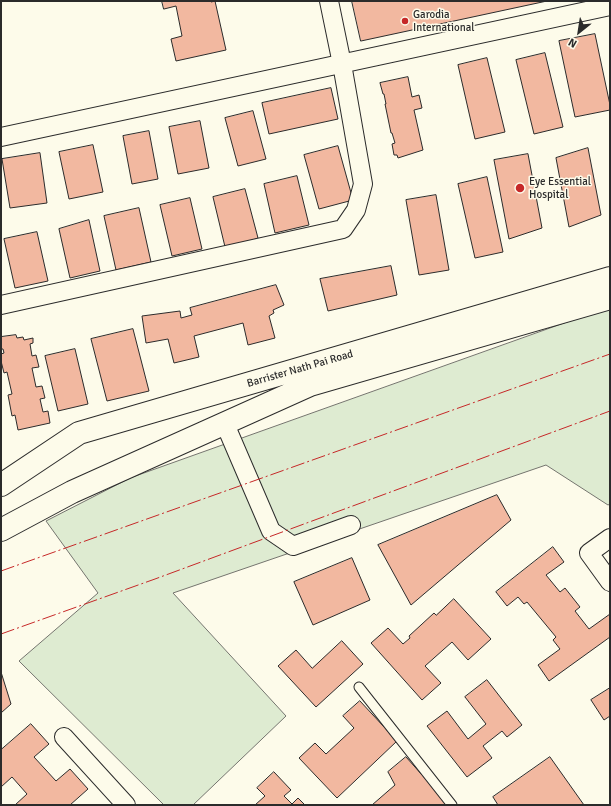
<!DOCTYPE html>
<html>
<head>
<meta charset="utf-8">
<style>
	body { margin:0 }
	#map { position:relative; width:611px; height:806px; overflow:hidden; background:#fdfbea; font-family:Signika,sans-serif }
	canvas { display:block }
	.frame { position:absolute; inset:0; border:2px solid #2b2b2b; pointer-events:none }
	.north { position:absolute; left:559px; top:12px; width:40px; height:40px; -webkit-text-stroke:3px #fdfbea; paint-order:stroke; rotate:210deg; font-size:11px; font-weight:700; line-height:16px; text-align:center; color:#2b2b2b }
	.north::after { content:''; display:block; margin:auto; width:14px; height:18px; background:#2b2b2b; clip-path:polygon(50% 0,100% 100%,50% 72%,0 100%) }
</style>
</head>
<body>
<div id="map">
<canvas width="611" height="806"></canvas>
<div class="frame"></div>
<div class="north">N</div>
</div>
<script>
const ctx = document.querySelector('canvas').getContext('2d');
ctx.lineJoin = 'round';
function paint(path, color) { ctx.fillStyle = color; ctx.fill(path, 'evenodd'); }
function strokePath(path, color, width, dash) { ctx.strokeStyle = color; ctx.lineWidth = width; ctx.lineCap = dash ? 'butt' : 'round'; ctx.setLineDash(dash || []); ctx.stroke(path); }
function drawText(font, color, halo, rows, align = 'center') {
  ctx.font = font + ' Signika,sans-serif'; ctx.lineWidth = 3; ctx.setLineDash([]); ctx.textBaseline = 'middle'; ctx.strokeStyle = halo; ctx.fillStyle = color; for (const [text, x, y, turn = 0] of rows) {
    ctx.save(); ctx.translate(x, y); ctx.rotate((+turn || 0) * Math.PI / 180); ctx.textAlign = isNaN(turn) ? turn : align; if (halo) ctx.strokeText(text, 0, 0); ctx.fillText(text, 0, 0); ctx.restore();
  }
}
const green = new Path2D(`
	M610 307V504L608 505 546 465 173 593 286 716 193 805H164L19 661 98 593 46 521 130 478Z`);
paint(green, '#deebd1');
strokePath(green, '#74746e', 1);
const building = new Path2D(`
	M162 1H210L211 2 215 1 226 50 176 61 171 39 182 36 176 6 164 9Z
	M352 1H547L361 41Z
	M595 34 610 105V110L575 117 559 41Z
	M545 53 563 127 534 134 516 60Z
	M487 58 505 132 475 139 458 65Z
	M408 77 412 97 419 95 422 108 414 110 423 150 398 158 397 155H394L392 144 395 143 392 133H391L385 104H386L384 94H383L380 83Z
	M331 88 338 119 269 134 262 103Z
	M253 111 266 159 238 166 225 118Z
	M200 121 209 168 178 174 169 127Z
	M149 131 158 179 132 184 123 136Z
	M93 145 103 192 69 199 59 152Z
	M338 146 353 200 319 209 304 155Z
	M588 148 601 215 569 227 556 158Z
	M40 153 47 203 10 208 2 159Z
	M528 154 542 228 509 239 494 160Z
	M297 176 309 225 275 233 264 184Z
	M487 177 503 252 475 258 458 184Z
	M245 189 258 238 226 251 213 197Z
	M436 195 449 270 419 275 406 200Z
	M190 198 202 249 172 256 160 205Z
	M139 208 151 262 116 270 104 216Z
	M89 220 100 271 70 278 59 229Z
	M37 232 48 281 15 288 4 239Z
	M391 266 397 295 328 311 320 279Z
	M276 285 284 305 273 310 274 313 269 316 275 338 248 345 243 323 194 336 199 357 174 363 168 339 146 343 142 316 180 311 181 318 192 315 190 308Z
	M133 329 149 391 107 401 91 339Z
	M16 335 17 338 23 337 24 340 33 338V343L30 344 32 356 36 355 39 367 32 368 36 387 42 386 45 398 40 399 43 412 48 411 50 423 18 430 15 415 12 416 8 395 12 394 7 372 4 373 1 361V354L4 353 3 349H1V337Z
	M75 349 88 404 58 411 45 356Z
	M497 495 511 520 411 605 378 545Z
	M553 547 564 562 546 575 560 592 565 588 580 607 575 611 589 629 610 614V637L549 681 538 665 560 649 553 640 556 637 527 602 524 604 518 597 507 606 496 592Z
	M352 558 370 600 313 625 294 582Z
	M454 599 491 639 468 660 452 642 425 666 441 683 422 700 371 643 388 628 403 644 410 638 409 636 434 613 436 615Z
	M342 641 363 664 316 707 278 666 296 650 312 668Z
	M1 672 11 704 1 713Z
	M487 680 522 725 507 737 502 731 483 746 492 758 467 777 427 726 447 711 468 739 486 724 465 697Z
	M610 688V716L604 720 591 700Z
	M360 701 397 741 337 798 299 758 315 743 326 754 354 728 343 716Z
	M31 724 49 744 34 757 56 781 70 769 88 789 70 805H15L27 794 12 777 1 787V750Z
	M406 757 449 805H372L395 785 388 772Z
	M550 757 584 805H498L493 797Z
	M274 772 291 790 284 796 292 804 298 798 305 805H255L265 796 257 788Z`);
paint(building, '#f2b8a0');
strokePath(building, '#2b2b2b', 1);
const service = new Path2D(`
	M359 687 452 805`);
const minor = new Path2D(`
	M1 137 610 6
	M1 305 343 229 356 210 363 184 342 64 329 1
	M225 424 271 531 293 546 351 525
	M610 538 589 553 610 582
	M64 737 126 805`);
const tertiary = new Path2D(`
	M1 485 79 433 610 278
	M1 530 72 492 310 385 610 298`);
strokePath(service, '#2b2b2b', 11);
strokePath(minor, '#2b2b2b', 20);
strokePath(tertiary, '#2b2b2b', 24);
strokePath(service, '#fdfbea', 9);
strokePath(minor, '#fdfbea', 18);
strokePath(tertiary, '#fdfbea', 22);
strokePath(new Path2D(`
	M1 571 610 354
	M1 634 155 579 610 411`), '#c62828', 1, [14, 3, 2, 3]);
for (const [x, y, r, color] of [
	[405,21,4,"#c62828"],
	[520,188,5,"#c62828"]
]) { const dot = new Path2D(); dot.arc(x, y, r, 0, 2 * Math.PI); ctx.fillStyle = color; ctx.fill(dot); strokePath(dot, '#fdfbea', 1.5); }
drawText('11px', '#2b2b2b', '#fdfbea', [
	["Garodia",413,15],
	["International",413,28],
	["Eye Essential",529,182],
	["Hospital",529,195]
], 'left');
drawText('11px', '#2b2b2b', '#fdfbea', [
	["Barrister Nath Pai Road",300,369,-16]
]);
</script>
</body>
</html>
